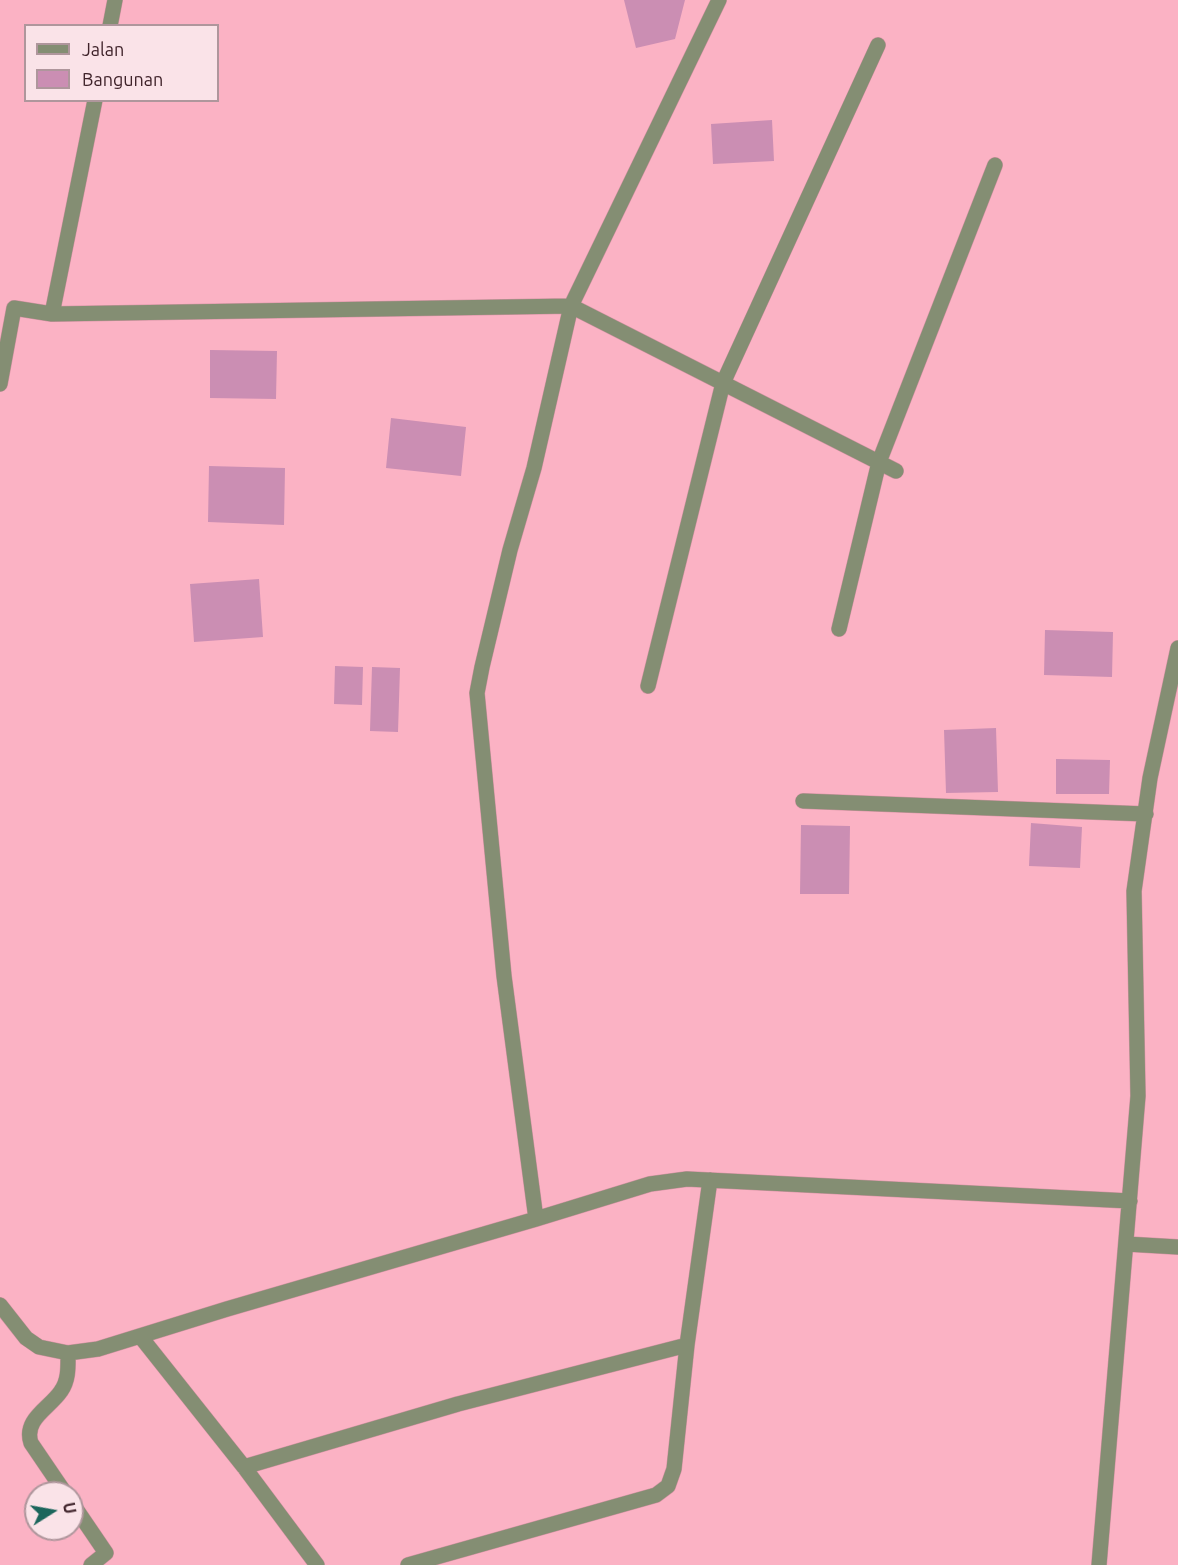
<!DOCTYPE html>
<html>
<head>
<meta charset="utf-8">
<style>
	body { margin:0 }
	#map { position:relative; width:1178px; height:1565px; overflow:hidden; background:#fbb2c4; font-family:Ubuntu,sans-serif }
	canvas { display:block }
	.legend { position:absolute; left:24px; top:24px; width:195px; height:78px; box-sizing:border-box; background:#fae3e8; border:2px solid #af969c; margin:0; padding:8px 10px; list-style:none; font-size:18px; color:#3f232a }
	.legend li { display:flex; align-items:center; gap:12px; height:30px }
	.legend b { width:30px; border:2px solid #af969c }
	.north { position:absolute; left:24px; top:1481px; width:60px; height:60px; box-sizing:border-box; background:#fae3e8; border:2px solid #af969c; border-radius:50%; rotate:79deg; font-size:16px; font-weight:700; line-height:24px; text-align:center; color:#3f232a }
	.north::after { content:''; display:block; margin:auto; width:21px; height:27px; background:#1c665c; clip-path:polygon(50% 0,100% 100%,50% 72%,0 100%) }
</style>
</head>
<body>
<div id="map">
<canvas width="1178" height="1565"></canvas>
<ul class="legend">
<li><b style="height:8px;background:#848e73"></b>Jalan</li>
<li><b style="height:16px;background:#cb8eb3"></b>Bangunan</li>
</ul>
<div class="north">U</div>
</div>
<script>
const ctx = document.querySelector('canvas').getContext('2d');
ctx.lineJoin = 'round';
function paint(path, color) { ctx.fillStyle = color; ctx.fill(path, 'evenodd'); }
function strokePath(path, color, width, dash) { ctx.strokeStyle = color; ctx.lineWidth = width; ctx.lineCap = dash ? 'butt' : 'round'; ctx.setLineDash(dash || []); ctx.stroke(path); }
paint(new Path2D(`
	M624 0H685L675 39 636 48Z
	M772 120 774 161 713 164 711 124Z
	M210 350 277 351 276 399 210 398Z
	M391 418 466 427 461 476 386 468Z
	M209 466 285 468 284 525 208 522Z
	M259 579 263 637 194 642 190 584Z
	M1045 630 1113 632 1112 677 1044 675Z
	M335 666 363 667 362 705 334 704Z
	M372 667 400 668 398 732 370 731Z
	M996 728 998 792 946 793 944 730Z
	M1056 759 1110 760 1109 794H1056Z
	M1031 823 1082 827 1080 868 1029 866Z
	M801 825 850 826 849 894H800Z`), '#cb8eb3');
const minor = new Path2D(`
	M110 26 115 0
	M52 314 95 100
	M0 384 14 308 52 314 571 306 896 471
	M839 629 879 462 995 165
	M648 686 723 383 878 45
	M803 801 1146 814
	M536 1219 504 976 477 693 482 667 510 550 534 468 571 306 719 0
	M1126 1244 1178 1247
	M0 1305 26 1338 39 1347 68 1353 98 1349 227 1309 536 1219 650 1184 687 1179 1130 1201
	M140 1336 244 1467 317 1565
	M244 1467 458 1404 687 1345
	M65 1493 31 1443C23 1419 50 1408 61 1391 69 1380 68 1366 68 1353
	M72 1503 106 1553 91 1565
	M408 1565 656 1495 668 1486 674 1469 687 1345 710 1180
	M1099 1565 1138 1096 1134 891 1150 778 1178 648`);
strokePath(minor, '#d293a2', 16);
strokePath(minor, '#848e73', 15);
</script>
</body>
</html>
